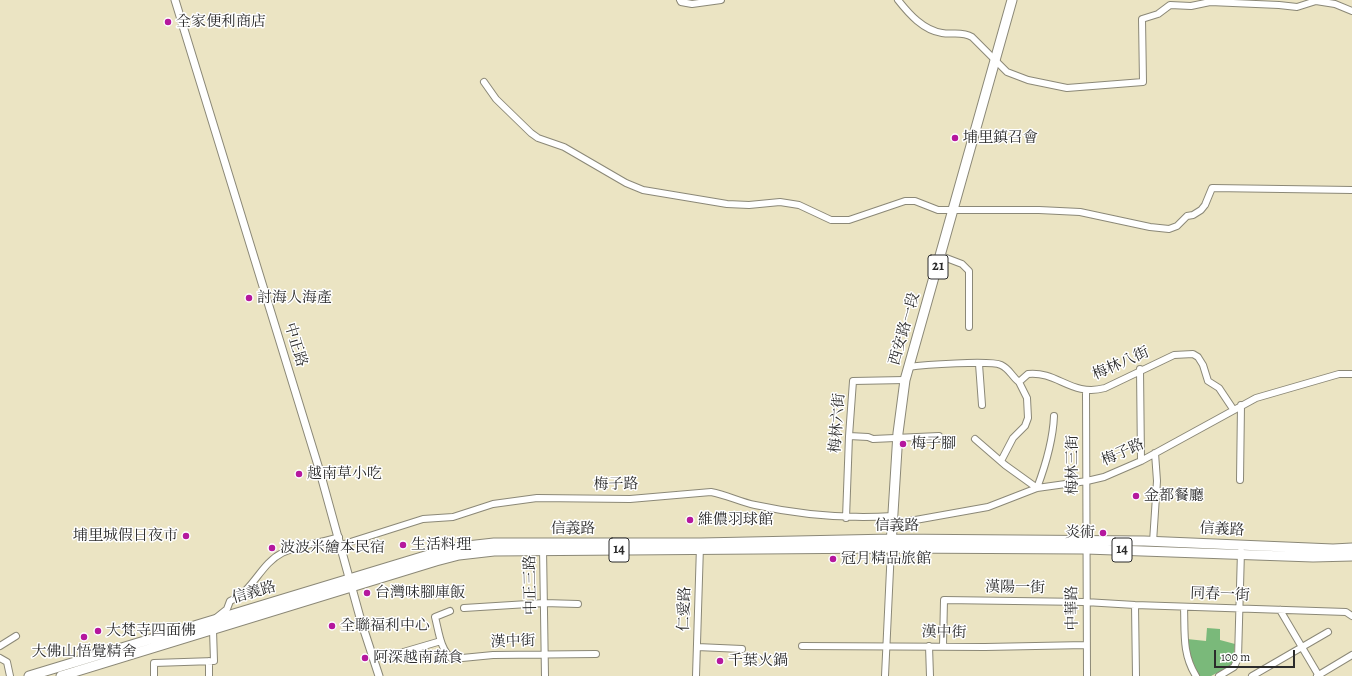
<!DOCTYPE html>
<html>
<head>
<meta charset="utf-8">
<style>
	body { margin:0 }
	#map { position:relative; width:1352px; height:676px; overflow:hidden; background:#ebe4c3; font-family:Alegreya,serif }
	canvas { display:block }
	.scale { position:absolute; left:1214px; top:650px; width:81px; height:18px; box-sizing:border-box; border:2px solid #2b2b2b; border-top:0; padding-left:5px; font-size:12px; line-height:14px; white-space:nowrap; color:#2b2b2b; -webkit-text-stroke:3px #fff; paint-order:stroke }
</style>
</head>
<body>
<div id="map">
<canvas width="1352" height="676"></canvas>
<div class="scale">100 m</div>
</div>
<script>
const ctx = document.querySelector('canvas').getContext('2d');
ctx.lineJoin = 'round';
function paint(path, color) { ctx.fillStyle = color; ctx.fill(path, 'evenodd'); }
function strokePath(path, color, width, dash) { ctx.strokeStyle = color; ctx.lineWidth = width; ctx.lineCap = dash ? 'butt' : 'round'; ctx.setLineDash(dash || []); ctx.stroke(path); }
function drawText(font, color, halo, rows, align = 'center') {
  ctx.font = font + ' Alegreya,"Noto Serif TC",serif'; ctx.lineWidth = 3; ctx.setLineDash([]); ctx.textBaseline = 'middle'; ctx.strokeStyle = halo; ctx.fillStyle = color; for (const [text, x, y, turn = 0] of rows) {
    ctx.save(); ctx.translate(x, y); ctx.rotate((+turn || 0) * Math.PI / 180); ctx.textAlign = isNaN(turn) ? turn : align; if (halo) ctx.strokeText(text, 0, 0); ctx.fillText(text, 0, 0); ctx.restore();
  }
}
paint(new Path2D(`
	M1207 628 1220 629V640L1235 644 1232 665 1211 676H1198L1187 661V639L1206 641Z`), '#7ab97a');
const minor = new Path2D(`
	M680 0 681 2 692 4 721 0
	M898 0C909 14 923 30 942 33 952 35 962 31 972 37L1007 72 1028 80 1067 88 1143 82 1142 19 1158 14 1170 5 1191 6 1210 2 1279 5 1297 7 1316 1 1335 4 1352 11
	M484 82 496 99 531 133 538 138 564 147 626 183 643 190 727 204 749 205 780 202 799 205 831 220H849L905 201H915L938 210H1039L1080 212 1150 227 1169 229 1177 226 1187 216 1193 215 1201 210 1205 205 1212 188 1352 190
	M941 256 962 264 969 271V327
	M979 364 982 405
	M908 367C923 365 990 360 1001 365 1010 369 1012 377 1019 382L1028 374C1058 371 1071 397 1105 388L1174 355 1193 354 1198 357 1203 365 1208 381 1219 388 1233 409
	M1140 369 1141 461
	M1086 391 1087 676
	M849 436 868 437 873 439 939 436
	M975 439 1005 465 1037 488C1046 464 1053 441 1054 416
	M1001 461 1013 438 1025 426 1028 418 1027 398 1019 382
	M1240 480 1241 405
	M846 518 849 436 853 381 905 380
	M893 524 988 507 1037 488 1087 481 1104 477 1141 461 1256 398 1339 374H1352
	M1153 542 1157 481 1155 453
	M341 545 423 519 453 517 493 504 537 498 630 499 711 492C727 495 740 502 755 505 801 515 847 519 893 516
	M543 548 545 676
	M1135 605 1136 676
	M1184 607C1185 632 1182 654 1196 676
	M464 608 544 603 578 604
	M1280 610 1319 676
	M450 611 435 617C439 632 440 649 452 659L493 655 596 654
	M217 617 227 609 230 601C253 592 260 564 282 553 297 546 323 542 339 537
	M0 646 16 636
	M802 646 985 647 1086 645
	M929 646 930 676
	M943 646 944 600 1085 602 1135 605 1346 612 1352 616
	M697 647 742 649
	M372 653H400L441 641
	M0 658 7 662 10 676
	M154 676V663L214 661 213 630
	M209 676V661
	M696 676 700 546
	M885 676 891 548
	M1219 676 1234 667 1238 658 1241 551
	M1252 676 1328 632
	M1317 676 1352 655`);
const tertiary = new Path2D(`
	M175 0 320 472 361 621 379 676`);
const primary = new Path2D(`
	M891 545 898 433 905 380 1012 0
	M29 676 435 553 458 547 494 543H701L892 539 1144 541 1333 549 1352 548
	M61 676 436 561 459 555 494 551 891 548 1086 549 1313 557 1352 556`);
strokePath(minor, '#8b8877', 8);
strokePath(tertiary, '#8b8877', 9);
strokePath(primary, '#8b8877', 11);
strokePath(minor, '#fff', 6);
strokePath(tertiary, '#fff', 7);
strokePath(primary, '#fff', 9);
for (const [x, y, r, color] of [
	[168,22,4,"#b5179e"],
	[955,138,4,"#b5179e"],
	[249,298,4,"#b5179e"],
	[903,444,4,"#b5179e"],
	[299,474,4,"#b5179e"],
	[1136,496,4,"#b5179e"],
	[690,520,4,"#b5179e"],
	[1103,533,4,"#b5179e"],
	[186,536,4,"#b5179e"],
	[403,545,4,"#b5179e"],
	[272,548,4,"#b5179e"],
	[833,559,4,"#b5179e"],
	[367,593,4,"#b5179e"],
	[332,626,4,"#b5179e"],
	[98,631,4,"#b5179e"],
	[84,637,4,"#b5179e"],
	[365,658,4,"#b5179e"],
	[720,661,4,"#b5179e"]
]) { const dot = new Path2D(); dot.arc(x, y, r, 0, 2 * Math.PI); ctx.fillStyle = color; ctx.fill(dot); strokePath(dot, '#fff', 1.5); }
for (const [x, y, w] of [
	[938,267,20],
	[619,550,20],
	[1122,550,20]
]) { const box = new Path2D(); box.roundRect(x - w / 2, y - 12, w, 24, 3); ctx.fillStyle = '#fff'; ctx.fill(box); strokePath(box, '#2b2b2b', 1); }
drawText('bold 14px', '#2b2b2b', null, [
	["21",938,267],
	["14",619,550],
	["14",1122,550]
]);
drawText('15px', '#2b2b2b', '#fff', [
	["全家便利商店",176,22],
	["埔里鎮召會",963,138],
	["討海人海產",257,298],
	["梅子腳",911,444],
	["越南草小吃",307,474],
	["金都餐廳",1144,496],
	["維儂羽球館",698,520],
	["炎術",1095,533,"right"],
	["埔里城假日夜市",178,536,"right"],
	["生活料理",411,545],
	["波波米繪本民宿",280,548],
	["冠月精品旅館",841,559],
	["台灣味腳庫飯",375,593],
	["全聯福利中心",340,626],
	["大梵寺四面佛",106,631],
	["大佛山悟覺精舍",84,652,"center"],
	["阿深越南蔬食",373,658],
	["千葉火鍋",728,661]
], 'left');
drawText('15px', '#2b2b2b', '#fff', [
	["西安路一段",905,329,-74],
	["中正路",295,345,73],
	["梅林八街",1121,364,-24],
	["梅林六街",838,423,-86],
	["梅子路",1123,453,-24],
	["梅林三街",1073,465,-90],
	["梅子路",616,485,-1],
	["信義路",897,526],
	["信義路",573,529],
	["信義路",1222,530,3],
	["中正三路",531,585,-91],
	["漢陽一街",1015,588,1],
	["信義路",254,593,-16],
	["同春一街",1220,595,2],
	["中華路",1073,608,-91],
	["仁愛路",685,609,-88],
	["漢中街",944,633,1],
	["漢中街",513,642,-2]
]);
</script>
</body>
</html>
